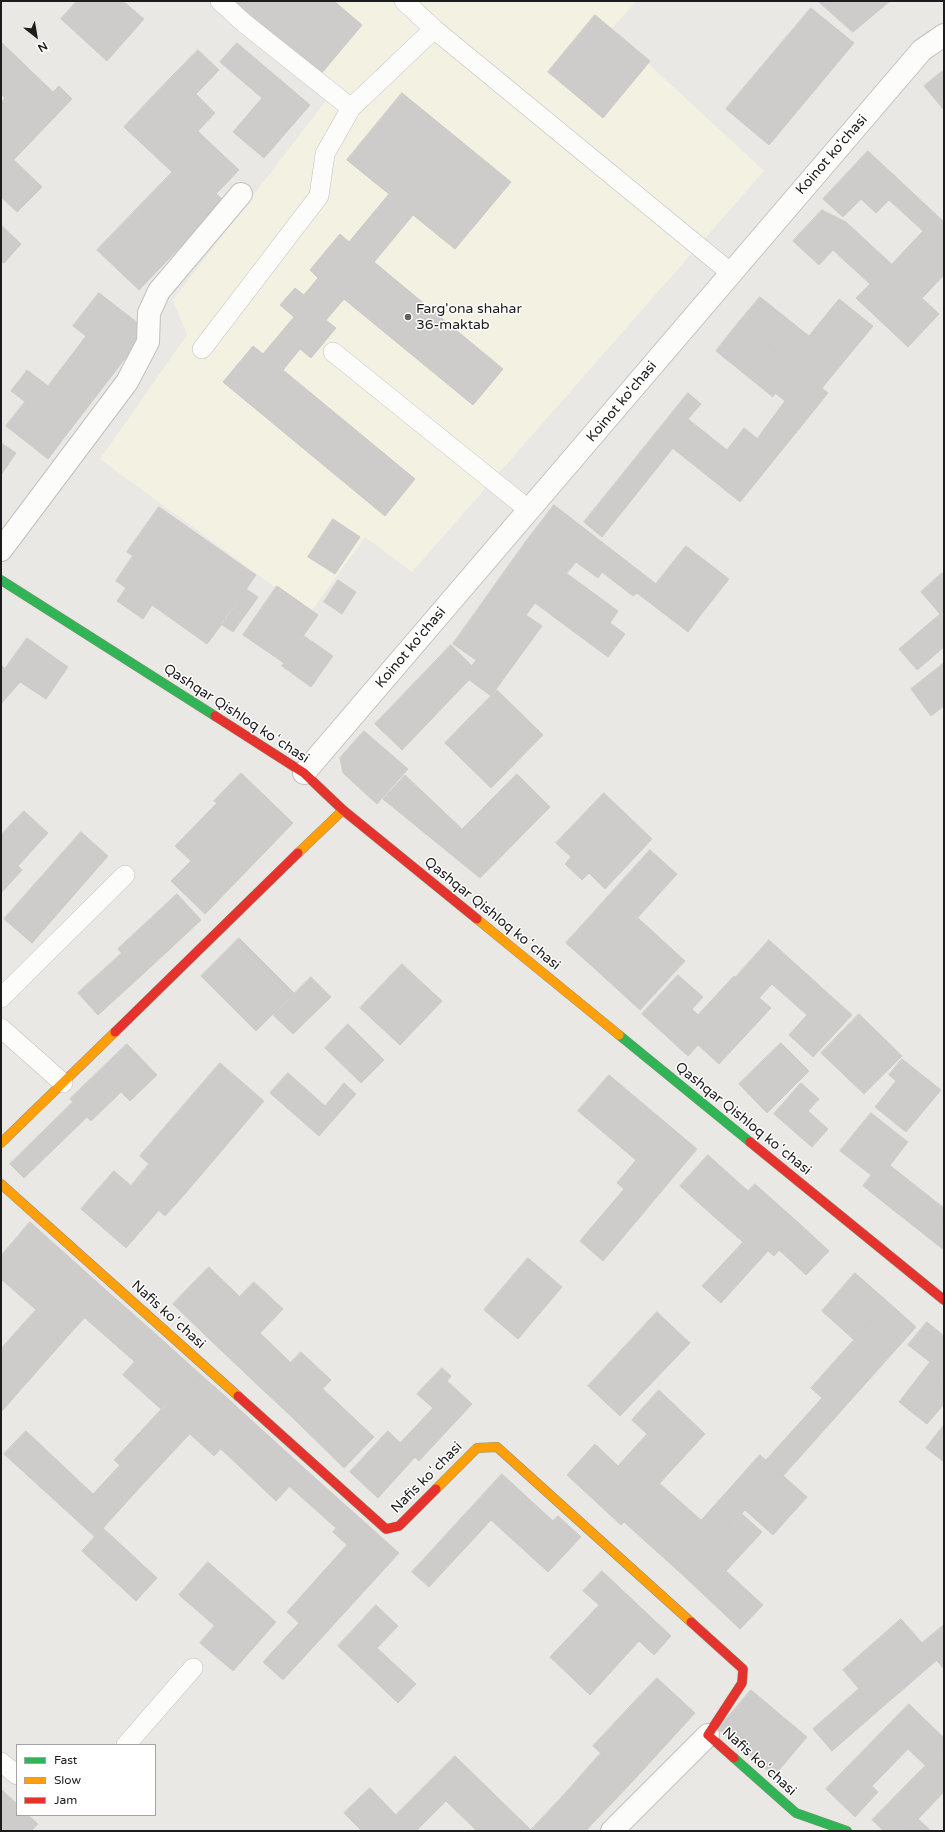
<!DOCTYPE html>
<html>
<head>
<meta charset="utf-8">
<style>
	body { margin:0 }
	#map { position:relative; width:945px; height:1832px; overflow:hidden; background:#eae8e5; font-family:"Varela Round",sans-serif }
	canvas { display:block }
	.frame { position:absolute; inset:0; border:2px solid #1c1c1c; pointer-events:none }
	.legend { position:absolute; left:16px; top:1744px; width:140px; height:72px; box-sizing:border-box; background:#fff; border:1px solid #a4a4a4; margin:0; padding:5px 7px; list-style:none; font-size:12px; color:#1c1c1c }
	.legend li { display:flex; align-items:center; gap:8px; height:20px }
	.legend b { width:20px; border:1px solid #a4a4a4 }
	.north { position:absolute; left:16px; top:16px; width:40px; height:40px; -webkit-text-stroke:3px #fff; paint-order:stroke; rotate:149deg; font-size:11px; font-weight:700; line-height:16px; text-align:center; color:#1c1c1c }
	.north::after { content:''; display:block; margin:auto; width:14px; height:18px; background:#1c1c1c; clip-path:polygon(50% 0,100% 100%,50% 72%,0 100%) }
</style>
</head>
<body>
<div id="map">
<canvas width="945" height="1832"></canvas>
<div class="frame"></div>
<ul class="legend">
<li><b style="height:5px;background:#30b455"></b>Fast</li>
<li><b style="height:5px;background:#ff9f0a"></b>Slow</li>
<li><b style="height:5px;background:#e5322d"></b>Jam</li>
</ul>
<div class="north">N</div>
</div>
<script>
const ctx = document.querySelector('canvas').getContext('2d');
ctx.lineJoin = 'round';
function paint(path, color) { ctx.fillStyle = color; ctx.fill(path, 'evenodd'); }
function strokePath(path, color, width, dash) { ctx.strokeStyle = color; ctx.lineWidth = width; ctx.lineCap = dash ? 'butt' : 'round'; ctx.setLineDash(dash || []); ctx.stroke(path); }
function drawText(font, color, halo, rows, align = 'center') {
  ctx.font = font + ' "Varela Round",sans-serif'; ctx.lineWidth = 3; ctx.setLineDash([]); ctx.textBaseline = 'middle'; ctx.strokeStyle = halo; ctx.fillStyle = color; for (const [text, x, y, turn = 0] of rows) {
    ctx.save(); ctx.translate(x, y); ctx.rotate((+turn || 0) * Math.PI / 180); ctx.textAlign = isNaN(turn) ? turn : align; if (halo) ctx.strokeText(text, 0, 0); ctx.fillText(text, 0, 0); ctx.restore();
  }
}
paint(new Path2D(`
	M214 1H637L611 29 764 171 412 572 365 537 310 613 100 459 187 335 173 300 328 98Z`), '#f3f1e1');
const building = new Path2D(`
	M77 1H123L144 19 107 61 61 19Z
	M233 1H334L362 25 321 74Z
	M818 1H890L853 32Z
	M811 8 854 43 769 145 726 109Z
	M595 15 650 61 603 118 548 72Z
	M1 42 53 92 59 86 72 99 1 173V103L5 98 1 94Z
	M237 43 310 105 264 158 233 132 262 98 220 62Z
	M198 50 219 70 196 94 215 113 198 131 157 92Z
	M944 70V110L924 86Z
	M157 92 205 138 172 172 124 127Z
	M402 93 511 182 455 249 413 215 374 262 503 369 473 405 344 299 326 320 336 328 311 358 300 349 283 370 415 479 385 516 223 382 253 346 263 354 294 317 280 305 295 288 304 295 318 278 310 270 340 234 349 242 389 194 347 160Z
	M205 138 239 170 216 194 182 162Z
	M868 151 944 222V275L925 295 892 264 923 231 889 200 876 213 861 199 843 217 823 199Z
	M14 160 42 187 17 212 1 197V173Z
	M182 162 224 201 139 290 97 250Z
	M822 210 846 222 925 295 922 298 939 314 908 347 856 298 870 284 833 250 819 265 793 241Z
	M1 225 21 244 4 263 1 261Z
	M99 293 147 330 67 434 11 391 27 370 48 386 86 336 73 326Z
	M760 297 809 336 839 299 873 326 822 388 739 322Z
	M739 322 828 393 778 455 757 439 785 401 775 393 773 397 716 351Z
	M688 393 701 404 688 419 727 450 744 428 778 455 740 502 655 434Z
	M25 402 67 434 48 459 6 426Z
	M655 434 673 448 602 537 584 522Z
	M1 443 16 453 1 475Z
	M554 505 699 617 688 632 637 593 633 596 602 572 598 578 576 562 566 574 525 543Z
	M159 507 256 575 225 620 127 552Z
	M333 519 360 537 335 574 308 557Z
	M525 543 618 611 610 623 625 634 608 657 535 603 526 615 542 626 491 696 464 676 476 660 453 644Z
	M686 546 729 579 699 617 656 584Z
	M133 556 225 620 207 644 152 605 143 619 117 601 126 588 116 581Z
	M942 573 944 575V647L917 670 899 649 940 614 921 592Z
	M338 580 356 592 342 614 324 602Z
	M277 586 318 615 284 663 243 635Z
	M246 589 258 597 233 632 221 624Z
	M304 636 333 656 311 687 282 666Z
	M27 638 68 667 46 699 20 682 5 669Z
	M451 645 472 666 464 676 469 680 402 750 375 724Z
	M944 663V706L931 716 911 689Z
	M1 665 20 682 1 704Z
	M497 690 543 735 491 788 445 743Z
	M364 731 408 769 377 804 343 773 340 758Z
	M241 773 293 823 205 914 171 881 191 861 175 846 217 803 214 801Z
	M517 774 550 807 480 878 383 799 405 775 462 829Z
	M604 793 652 839 605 889 589 873 582 880 565 864 571 857 556 843Z
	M24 811 48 833 18 866 22 870 1 893V835Z
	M81 832 108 856 32 943 4 919Z
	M650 850 677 874 593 967 566 943Z
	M177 894 201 920 142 975 118 949Z
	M638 918 685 961 640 1010 593 967Z
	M239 938 294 993 256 1031 201 976Z
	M769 940 852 1015 813 1057 789 1035 807 1015 772 984 759 998 736 977Z
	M122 953 142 975 98 1015 78 993Z
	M402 964 442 1001 400 1045 360 1008Z
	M678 975 703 997 692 1009 698 1015 734 976 749 989 688 1056 642 1014Z
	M311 977 331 997 293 1034 273 1015Z
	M749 989 771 1008 719 1064 698 1045Z
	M859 1014 902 1056 864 1094 821 1053Z
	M348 1024 384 1060 361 1083 325 1048Z
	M781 1043 809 1071 767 1113 739 1084Z
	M127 1044 157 1075 130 1101 121 1092 91 1121 70 1099Z
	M902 1059 941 1090 906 1132 875 1107 896 1081 889 1075Z
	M220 1063 264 1101 184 1195 140 1156Z
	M288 1073 325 1106 344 1083 356 1094 319 1136 270 1093Z
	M609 1075 697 1149 603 1261 580 1241 624 1189 617 1183 636 1160 578 1111Z
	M801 1083 819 1099 808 1111 828 1129 812 1147 774 1114Z
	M73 1102 87 1117 24 1178 10 1164Z
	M871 1113 908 1142 890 1165 883 1160 871 1175 840 1151Z
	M708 1155 748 1191 720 1222 680 1186Z
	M883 1160 944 1208V1221L930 1239 863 1186Z
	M149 1164 184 1195 165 1216 131 1186Z
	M114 1171 159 1210 126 1248 81 1209Z
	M755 1184 801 1225 774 1256 768 1251 721 1303 702 1286 743 1242 720 1222Z
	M944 1221V1250L930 1239Z
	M30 1222 108 1292 67 1337 1 1279V1256Z
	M801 1225 829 1251 806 1275 779 1250Z
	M528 1258 562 1287 518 1339 484 1310Z
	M209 1267 240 1297 204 1334 173 1304Z
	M855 1273 888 1302 854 1340 822 1311Z
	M254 1282 283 1309 260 1333 291 1363 264 1391 204 1334Z
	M108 1292 158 1336 135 1362 85 1318Z
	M888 1302 916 1327 783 1476 766 1460 822 1398 811 1388Z
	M36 1310 67 1337 2 1411 1 1410V1349Z
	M657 1312 690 1343 620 1416 588 1386Z
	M927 1322 944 1336V1376L914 1414 899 1402 930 1362 908 1345Z
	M158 1336 201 1375 186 1391 182 1387 162 1410 123 1375Z
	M301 1352 331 1380 294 1419 264 1391Z
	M442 1368 451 1376 447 1381 472 1404 419 1461 400 1443 433 1408 417 1394Z
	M201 1375 225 1396 142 1485 114 1460 182 1387 186 1391Z
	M944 1376V1404L927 1424 914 1414Z
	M323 1389 374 1437 344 1468 294 1419Z
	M659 1390 705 1434 621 1525 567 1475 595 1444 618 1466 647 1434 632 1420Z
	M225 1396 249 1418 214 1456 190 1434Z
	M249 1418 305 1469 276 1501 221 1449Z
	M944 1425V1462L926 1448Z
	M26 1431 93 1494 120 1465 142 1485 95 1537 4 1454Z
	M388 1431 415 1457 378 1498 350 1472Z
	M760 1455 779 1472 685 1577 624 1522 659 1483 701 1520Z
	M305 1469 352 1511 336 1528 289 1486Z
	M779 1472 807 1497 773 1535 745 1510Z
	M502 1474 553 1521 525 1551 491 1520 429 1587 412 1572Z
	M352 1511 399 1553 283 1680 263 1662 299 1623 287 1612 347 1545 333 1532Z
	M742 1514 762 1532 726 1571 763 1605 740 1629 685 1577Z
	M558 1516 581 1537 548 1572 525 1551Z
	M103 1528 157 1578 136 1601 82 1551Z
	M208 1562 243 1593 215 1626 179 1595Z
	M602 1571 671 1636 654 1655 639 1641 590 1695 550 1657 599 1605 583 1591Z
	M243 1593 276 1622 233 1671 200 1643Z
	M376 1605 398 1626 377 1648 416 1684 398 1703 338 1646Z
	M901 1619 937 1660 878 1711 843 1670Z
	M944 1625V1669L922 1643Z
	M657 1678 695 1713 632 1782 593 1746Z
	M859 1689 878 1711 832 1751 813 1729Z
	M751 1690 807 1737 774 1776 718 1729Z
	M909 1704 944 1738V1747L926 1766 908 1749 872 1786 878 1792 855 1817 826 1789Z
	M944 1747V1792L918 1819 930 1830 884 1831 872 1820Z
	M601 1753 632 1782 592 1824 563 1796Z
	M455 1756 531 1830 532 1831H477L446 1801 416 1831H412L396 1815Z
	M370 1788 396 1815 412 1831H362L344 1813Z
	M1 1789 17 1804V1815H28L38 1824 31 1831H1Z
	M563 1796 592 1824 586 1831H532L531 1830Z`);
paint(building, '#ceccca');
strokePath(building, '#cdcac7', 1);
const lane = new Path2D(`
	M220 1 244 23 351 108
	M404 1 434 29 731 273
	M202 349 319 196 325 154 351 108 434 29
	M333 352 529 510
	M1 998 125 875
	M1 1028 63 1083
	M126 1745 193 1668
	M1 1762 17 1775`);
const street = new Path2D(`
	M1 550 127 382 148 342 149 313 159 291 241 194
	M304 773 922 50 944 35
	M612 1831 708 1735`);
const fast = new Path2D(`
	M1 580 215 716
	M619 1035 750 1142
	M734 1758 796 1813 847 1831`);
const slow = new Path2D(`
	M298 853 343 810
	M477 919 619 1035
	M1 1143 115 1032
	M1 1184 238 1396
	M436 1489 477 1448 497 1447 691 1622`);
const jam = new Path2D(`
	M215 716 304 773 343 810 477 919
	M115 1032 298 853
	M750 1142 944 1300
	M238 1396 386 1529 399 1526 436 1489
	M691 1622 743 1669 742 1683 708 1735 734 1758`);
strokePath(lane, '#c1c0bf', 20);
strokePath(street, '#c1c0bf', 24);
strokePath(fast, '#91917f', 10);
strokePath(slow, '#91917f', 10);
strokePath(jam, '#91917f', 10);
strokePath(lane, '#fcfcfb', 19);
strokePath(street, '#fcfcfb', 22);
strokePath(fast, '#30b455', 9);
strokePath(slow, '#ff9f0a', 9);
strokePath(jam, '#e5322d', 9);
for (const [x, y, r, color] of [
	[408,317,4,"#646362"]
]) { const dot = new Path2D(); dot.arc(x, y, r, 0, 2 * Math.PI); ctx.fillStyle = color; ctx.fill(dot); strokePath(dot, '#fff', 1.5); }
drawText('14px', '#1c1c1c', '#fff', [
	["Koinot ko'chasi",832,155,-49],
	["Koinot ko'chasi",622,402,-50],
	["Koinot ko'chasi",411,648,-50],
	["Qashqar Qishloq koʻchasi",236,714,33],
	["Qashqar Qishloq koʻchasi",492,914,39],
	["Qashqar Qishloq koʻchasi",743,1119,39],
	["Nafis koʻchasi",168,1315,42],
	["Nafis koʻchasi",427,1478,-45],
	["Nafis koʻchasi",759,1762,42]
]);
drawText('14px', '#1c1c1c', '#fff', [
	["Farg'ona shahar",416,309],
	["36-maktab",416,325]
], 'left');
</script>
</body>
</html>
